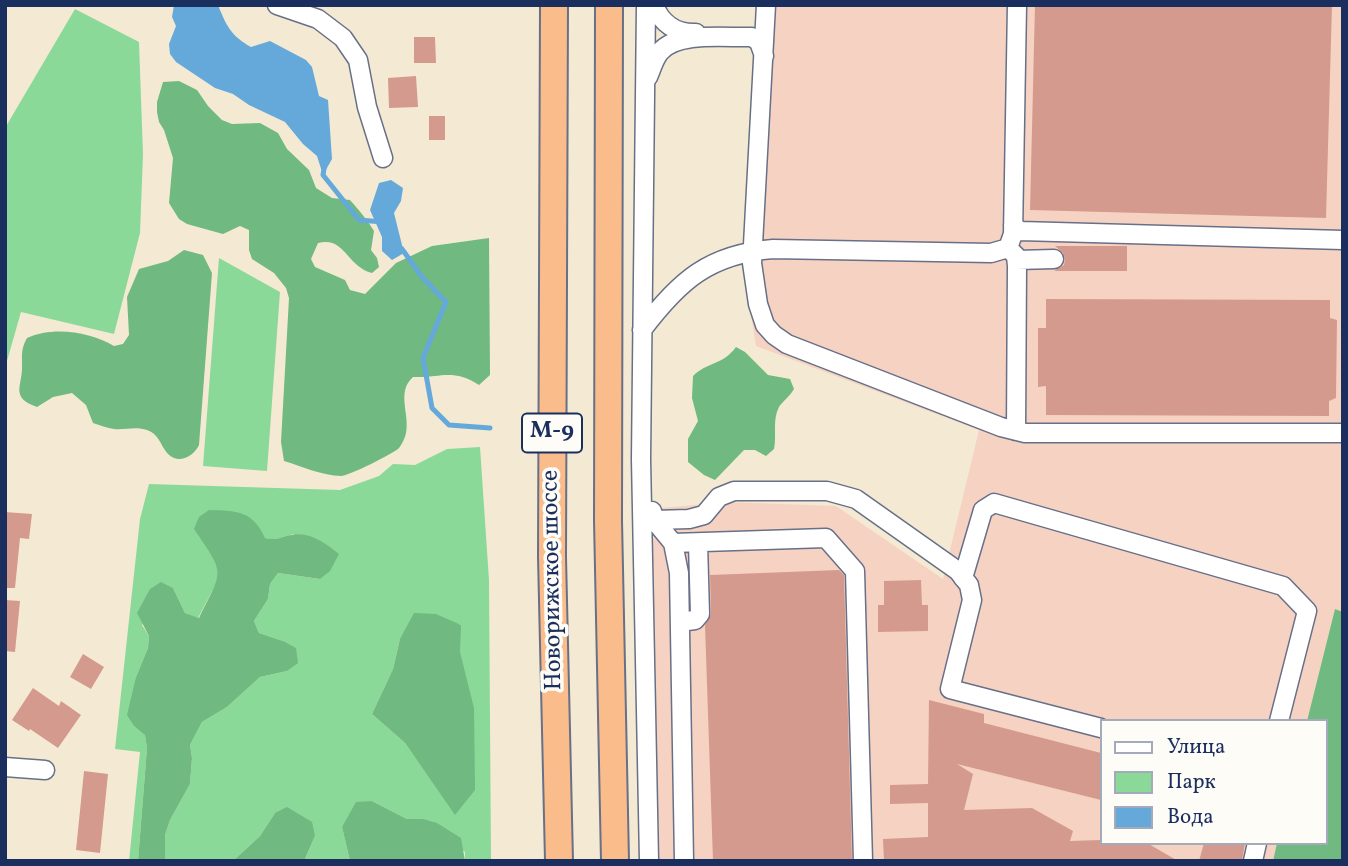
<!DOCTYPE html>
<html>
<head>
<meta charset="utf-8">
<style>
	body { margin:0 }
	#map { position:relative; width:1348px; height:866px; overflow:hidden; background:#f4ead3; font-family:Vollkorn,serif }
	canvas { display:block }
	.frame { position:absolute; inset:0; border:7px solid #1b2f5e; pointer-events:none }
	.legend { position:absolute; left:1100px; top:719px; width:228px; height:126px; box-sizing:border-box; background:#fdfcf7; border:2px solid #a3aaba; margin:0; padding:9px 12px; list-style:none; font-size:21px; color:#1b2f5e }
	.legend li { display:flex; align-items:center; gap:14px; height:35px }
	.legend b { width:35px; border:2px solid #a3aaba }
</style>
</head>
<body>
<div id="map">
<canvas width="1348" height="866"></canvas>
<div class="frame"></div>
<ul class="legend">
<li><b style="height:9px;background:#fff"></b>Улица</li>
<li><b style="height:19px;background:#8bd998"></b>Парк</li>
<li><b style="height:19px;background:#64a9da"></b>Вода</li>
</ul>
</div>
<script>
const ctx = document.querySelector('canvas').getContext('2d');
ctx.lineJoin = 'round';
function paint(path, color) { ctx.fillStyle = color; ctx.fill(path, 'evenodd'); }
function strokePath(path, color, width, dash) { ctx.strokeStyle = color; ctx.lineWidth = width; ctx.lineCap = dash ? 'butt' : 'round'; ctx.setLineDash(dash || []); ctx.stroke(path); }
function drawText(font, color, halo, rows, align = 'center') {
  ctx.font = font + ' Vollkorn,serif'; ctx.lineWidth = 7; ctx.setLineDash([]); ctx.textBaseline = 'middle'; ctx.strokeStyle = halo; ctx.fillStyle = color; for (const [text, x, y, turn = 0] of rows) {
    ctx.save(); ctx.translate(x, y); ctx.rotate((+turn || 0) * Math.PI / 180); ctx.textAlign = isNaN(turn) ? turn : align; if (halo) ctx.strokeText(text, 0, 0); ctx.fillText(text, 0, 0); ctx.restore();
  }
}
paint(new Path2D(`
	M757 5H1343V612L1335 609 1307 721H1101V843H1277L1273 861H659L652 546 660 508 727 502 836 506 943 579 979 430 756 346 745 275Z`), '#f6d2c3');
paint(new Path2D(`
	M75 9 139 42 143 155 140 233 114 334 21 312 5 368V128Z
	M219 258 280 292 267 471 203 466Z
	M480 447 489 580 491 861H465V852L424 820 407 819 372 801 342 827 350 861H304L315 836 275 813 260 836 233 861H165V835L170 820 190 784 192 758 190 745 202 722 227 707 260 677 287 671 283 641 259 633 254 621 268 599 270 584 278 573 320 579 293 534 278 541 265 538 218 564 219 578 198 618 185 613 173 588 142 625 149 636 148 648 136 677 134 726 145 734 147 748 138 861H129L140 752 115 749 140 519 149 484 340 490 379 476 393 464 415 465 447 449ZM460 624 455 814 405 743 372 714 393 669 400 639Z`), '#8bd998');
paint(new Path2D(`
	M179 81 197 90 208 106 222 120 232 124 260 123 278 133 287 149 309 170 316 188 332 198 350 200C359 210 368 221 374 231L371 250 377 258 379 267 372 273C346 266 345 236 318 243L311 259 315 267 345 280 350 290 365 294 396 263 432 246 489 238 490 375 479 385C453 368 441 378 413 377 396 392 410 414 406 433 405 438 402 444 399 448 394 453 349 476 341 476 323 476 301 466 284 461L281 442 289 298 286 288 274 273 252 259 249 250V230L240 226 223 234 187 224 179 219 169 203 173 158 164 130 159 122 157 112V102L163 82Z
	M184 250 203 255 212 273 199 445C194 456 179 465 168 454 160 445 160 435 147 430 136 426 125 430 114 429 107 428 100 425 93 423L86 405 72 393 53 397 37 407C9 397 23 386 22 365 22 354 21 349 27 338 54 326 90 332 114 346L123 344 129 335 127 297 139 269 168 261Z
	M736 347 745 352 768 375 790 379 794 389C790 396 783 401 779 407 772 420 777 436 774 449L766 456 755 450H744L715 480 704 475 688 462V439L698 421 692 398 693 376C707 362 723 365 736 347Z
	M209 510C237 511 252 510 265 538 279 541 280 537 292 535 309 531 327 544 339 554L330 571 320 579 278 573 270 584 268 599 254 621 259 633 283 641 296 648 298 663 287 671 260 677 227 707 202 722 190 745 192 758 190 784 170 820 165 835V861H138L147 748 145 735 134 726 127 715 136 677 148 648 149 636 137 613 150 589 161 582 173 588 185 613 199 618C224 568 225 575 194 529L199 517Z
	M1335 609 1343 612V861H1273L1277 843H1325V721H1307Z
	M414 613 436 614 461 625 460 652 474 708 475 790 455 815 405 743 372 714 393 669 400 639Z
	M372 801 407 819H423L437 823 461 838 465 861H350L342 827 356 802Z
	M287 807 312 822 315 836 304 861H233L260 836 275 813Z`), '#70b980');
paint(new Path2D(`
	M174 5H218C226 25 231 36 251 47L270 41 306 60 312 67 319 96 328 100 332 159 323 175 317 156 303 144 285 122 249 105 233 94 215 88 176 62 170 54 169 44 176 26 172 17Z
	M391 180 403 188 401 201 394 213 404 253 392 260 382 251V237L370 210 379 183Z`), '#64a9da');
strokePath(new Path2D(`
	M324 169 323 175 359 220 383 222
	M402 249 422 277 446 302 423 358 432 408 449 425 490 428`), '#64a9da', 5);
paint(new Path2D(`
	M1035 5H1332L1326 218 1030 210Z
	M414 37H435L436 63H414Z
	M416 76 418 107 389 108 388 78Z
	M429 116H445V140H429Z
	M1055 246H1127V271H1054L1064 265 1065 259 1063 253Z
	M1046 299 1330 300V318L1337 320 1336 398 1329 401V416L1046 415V386L1038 387V328H1046Z
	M5 512 32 514 29 539 20 538 15 588H5Z
	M839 570 844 575 852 861H713L705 625 711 614 710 575Z
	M921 580 922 605H928V631L878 632V605H884V581Z
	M5 600 20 601 15 652 5 651Z
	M83 654 104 667 91 689 70 677Z
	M33 688 59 706 61 701 81 715 58 748 30 729 29 731 12 720Z
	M929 700 984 714V723L1101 753V800L957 764 973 774 964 810 1032 808 1073 831 1070 841 1101 840V843H1147L1178 861H884L883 839 928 837V803L890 804V785L928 784Z
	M84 771 108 774 100 853 76 850Z
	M1204 843H1245L1242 861H1199Z`), '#d49a8e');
const minor = new Path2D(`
	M277 5 318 19 343 38 358 60 367 107 383 158
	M646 5 641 459 649 861
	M654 5C661 23 676 34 696 33
	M766 5 752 263 758 304 765 325 774 335 787 344 1001 427 1025 433H1343
	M648 77C652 68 654 59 660 52 677 31 727 38 752 37L759 42 764 56
	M1013 225 1020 231 1343 240
	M1008 248 1016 256 1017 266 1016 431
	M1017 260 1054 259
	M642 330C679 281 709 254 773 249L991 253 1008 248 1013 234 1017 5
	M652 511 654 520 673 543 679 573 684 861
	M654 520 689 519 704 515 719 497 734 491H827L856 499 958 571 969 585 972 600 950 689 1101 728
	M673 543 826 538 855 571 863 861
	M963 578 983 510 994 503 1283 586 1307 611 1279 721
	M680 622 695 620 700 614 698 543
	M5 767 45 770
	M1253 861 1257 843`);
const highway = new Path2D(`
	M554 5 552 557 559 861
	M609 5 608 520 615 861`);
strokePath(minor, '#677087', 21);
strokePath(highway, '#677087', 30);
strokePath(minor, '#fff', 18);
strokePath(highway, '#fabc8b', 26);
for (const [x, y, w] of [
	[552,433,60]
]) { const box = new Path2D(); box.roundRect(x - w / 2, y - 19.5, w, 39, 5); ctx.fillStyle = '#fdfcf7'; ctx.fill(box); strokePath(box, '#1b2f5e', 2); }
drawText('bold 23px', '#1b2f5e', null, [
	["М-9",552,433]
]);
drawText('24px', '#1b2f5e', '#fdfcf7', [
	["Новорижское шоссе",554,580,-91]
]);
</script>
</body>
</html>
